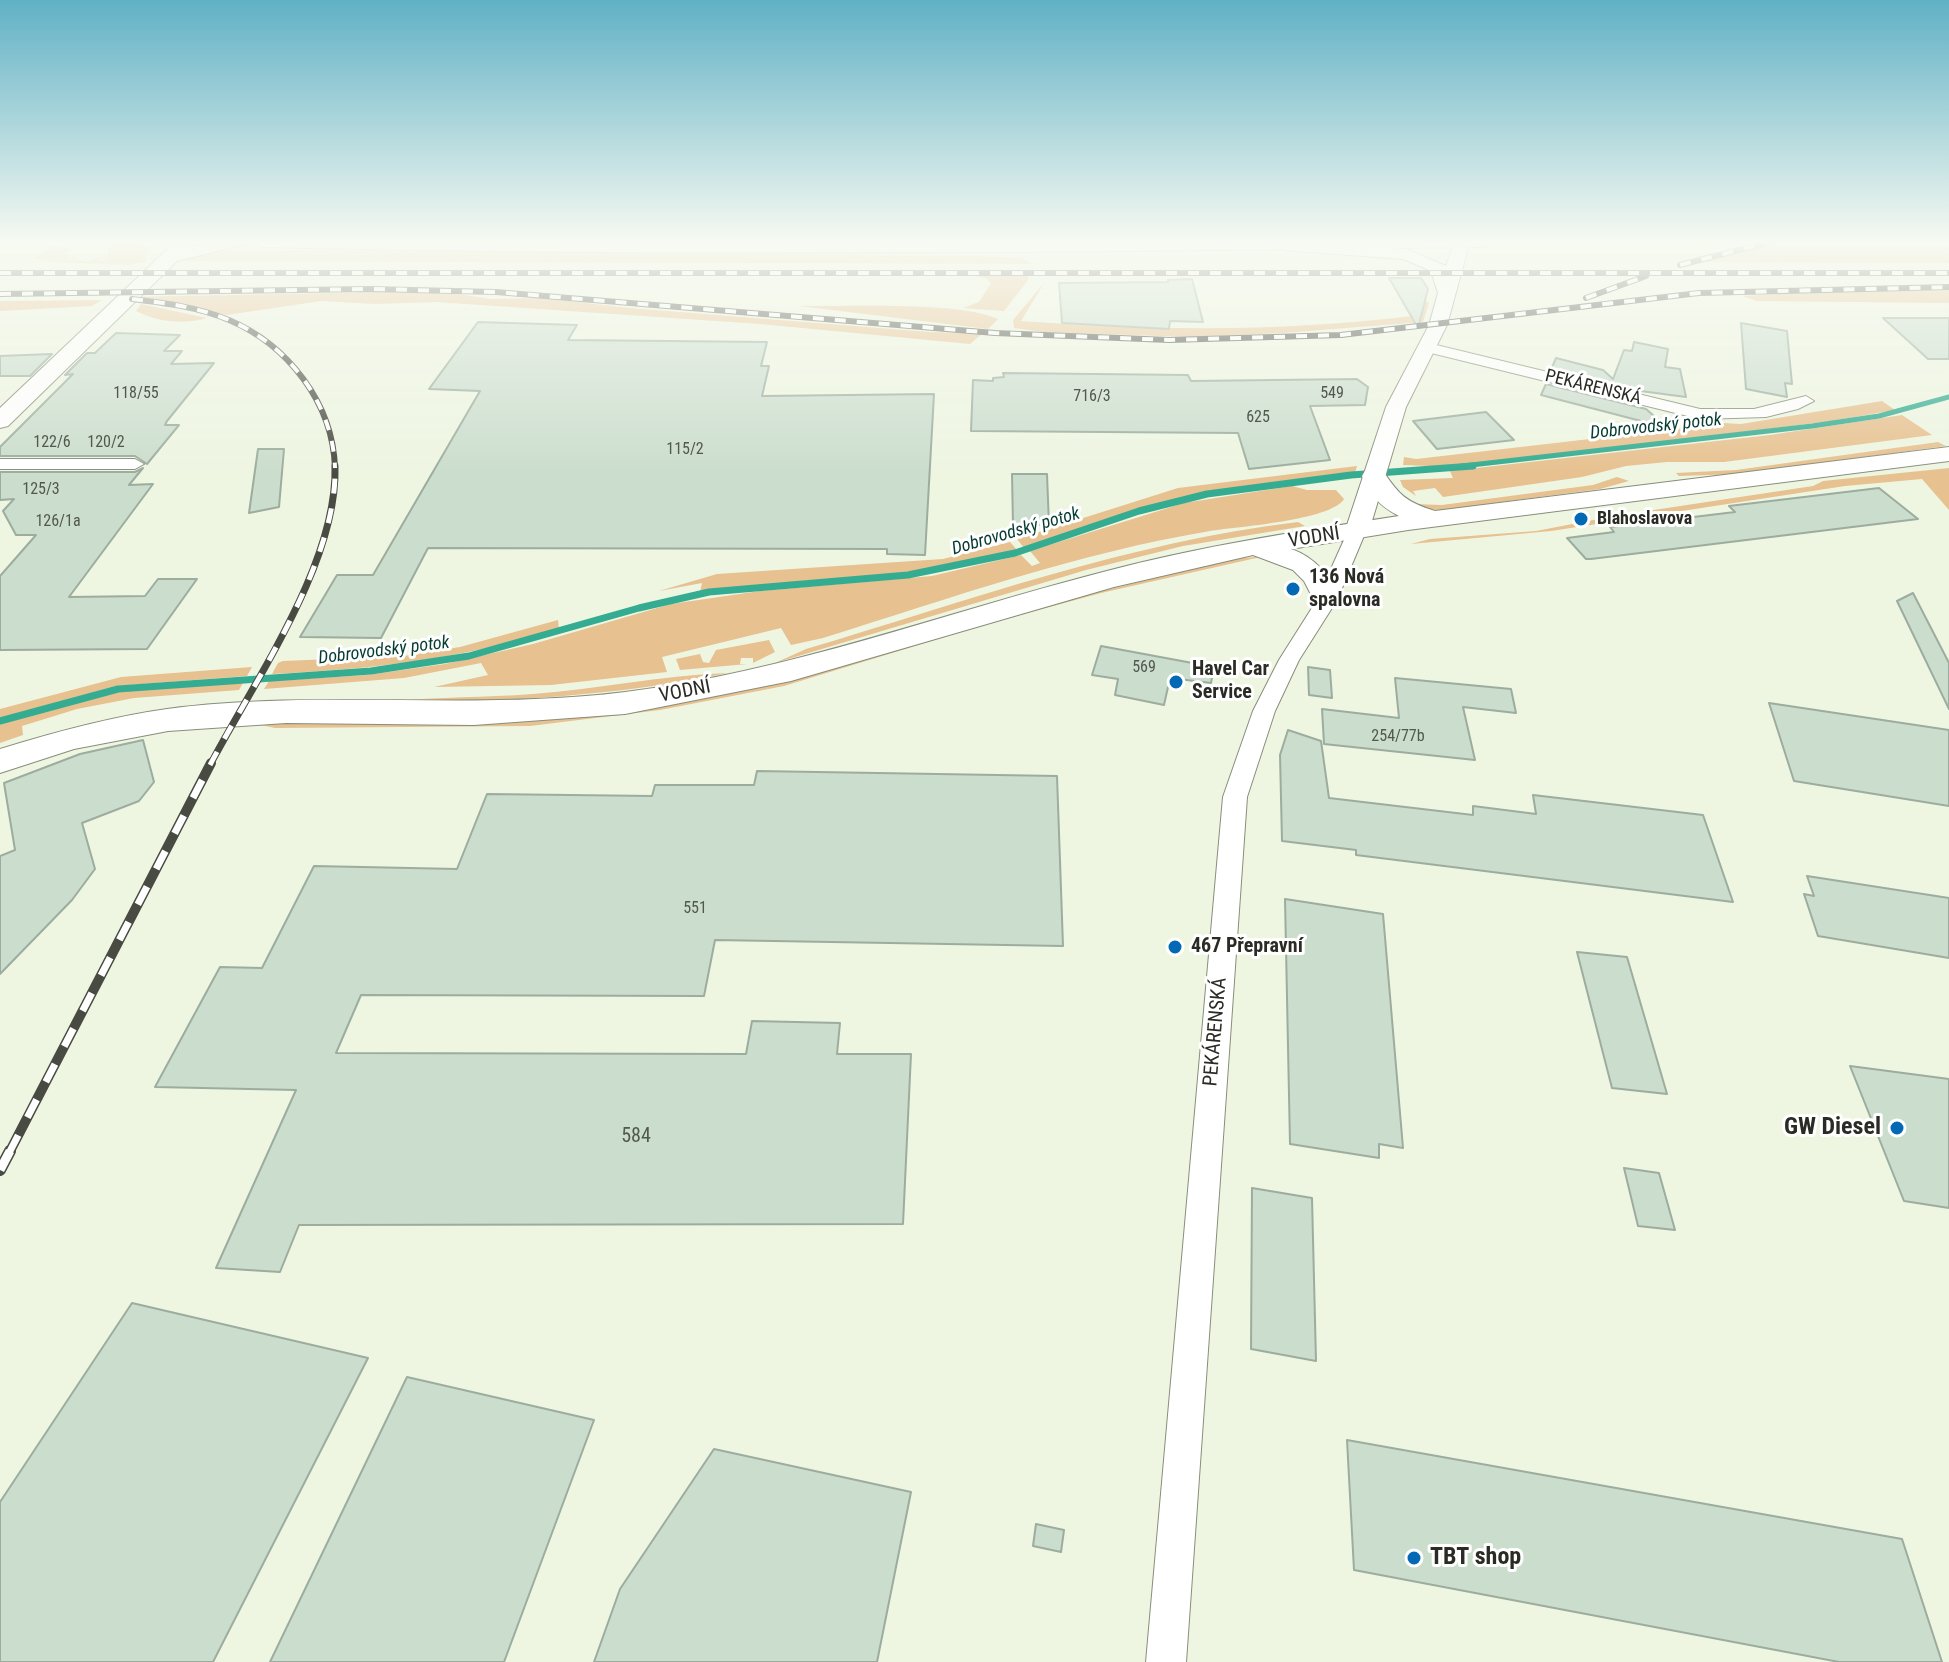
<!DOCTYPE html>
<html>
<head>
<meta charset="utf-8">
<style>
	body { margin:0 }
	canvas { display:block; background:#eef5e1 }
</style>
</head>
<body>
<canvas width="1949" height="1662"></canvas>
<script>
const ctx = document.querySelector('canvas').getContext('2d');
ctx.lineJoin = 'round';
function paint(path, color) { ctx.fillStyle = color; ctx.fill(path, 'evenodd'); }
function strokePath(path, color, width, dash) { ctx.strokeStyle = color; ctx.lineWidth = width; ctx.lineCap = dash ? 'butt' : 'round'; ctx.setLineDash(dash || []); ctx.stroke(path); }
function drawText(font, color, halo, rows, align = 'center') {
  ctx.font = font + ' "Roboto Condensed",sans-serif'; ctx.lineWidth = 6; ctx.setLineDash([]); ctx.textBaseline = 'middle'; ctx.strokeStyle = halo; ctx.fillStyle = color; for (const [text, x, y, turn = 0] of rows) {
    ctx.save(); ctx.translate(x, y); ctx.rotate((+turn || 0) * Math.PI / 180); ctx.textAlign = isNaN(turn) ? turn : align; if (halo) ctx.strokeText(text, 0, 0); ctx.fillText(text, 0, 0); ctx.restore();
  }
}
paint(new Path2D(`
	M118 241 146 246 138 249 147 246 149 249 145 262 127 265 30 261 63 260 33 259 51 246 72 248 64 254 71 255 66 261 77 255 75 259 86 262 105 255 99 260 102 261 108 255V249Z
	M1761 247H1949V263L1704 262Z
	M225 250 983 256 1021 258 1033 264 186 261 194 256Z
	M1029 275 1028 280 1004 311 963 308 979 302 991 283 986 278 974 276Z
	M1044 283 1021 321C1159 331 1283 332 1421 315L1426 301 1429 303 1423 322 1283 333 1188 337 1043 332 1014 328 1013 320Z
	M1949 290V303L1756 301 1743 296 1826 291Z
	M385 292 451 293 491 299 543 298 630 308 930 332 983 333 970 344 760 324 436 302 375 304 321 301 227 315 159 300 123 297Z
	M102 300 92 306 0 311V301Z
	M141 304 207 318C183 325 158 322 136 311Z
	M799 306C847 307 958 301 998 319L988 329Z
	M1882 401 1895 410 1832 421 1455 467 1403 465 1404 457 1416 459 1703 426 1706 422 1741 424Z
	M1902 415 1932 435 1724 462H1667L1626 466 1582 477 1443 497 1435 488 1413 491 1416 496 1403 487 1400 480 1453 478 1450 471 1770 435Z
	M1938 442 1946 446 1740 474 1679 476 1676 473 1736 470Z
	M1357 466 1355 473 1340 476 1175 499 1024 548 1017 539 1178 488Z
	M1949 468V510L1922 479 1845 486 1551 531 1411 544 1430 539 1536 531 1614 516 1813 486 1823 481Z
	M1617 477 1629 481 1600 489 1441 510 1422 509 1412 504 1442 505 1593 485Z
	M1292 486 1307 490H1336L1344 499C1332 520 1236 527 1210 531 1078 553 951 598 823 638L791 645 781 628 662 657 667 672 551 685 434 687 488 675 481 663 404 678 264 689 269 681 367 675 445 664 533 644 671 604 760 591 932 576 1021 555 1032 566 1040 563 1030 551 1184 503Z
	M1298 522 1305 526 1183 546 1086 570 775 663 806 649C968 601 1129 542 1298 522Z
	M1010 542 1017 550 908 573 700 592 702 583 659 591 717 574 943 559Z
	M1265 556 1101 593 987 624 784 686 660 710 530 726 275 728 247 722 595 714 1234 559Z
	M558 620 559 629C460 659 375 669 272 674L278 663 283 661 404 656 460 647Z
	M769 640 775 652 753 663V658H741L740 664H747L680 670 676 659 700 654 703 662 709 663 716 650Z
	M252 667 247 676 116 686 0 718V709L121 677Z
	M728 673C616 696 506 702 391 702 439 696 485 698 533 694 598 689 663 675 728 673Z
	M244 681 239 690 134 698 77 709 22 726 23 735 0 743V724L120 691Z`), '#e7c190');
strokePath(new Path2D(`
	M1445 468 1812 426 1879 416 1949 397`), '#34ac91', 5);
strokePath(new Path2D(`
	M0 721 118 689 371 671 469 656 639 608 709 592 908 575 1015 553 1139 511 1207 494 1351 475 1473 466`), '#34ac91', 7);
const building = new Path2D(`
	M1389 278H1421L1428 289 1418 328Z
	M1192 279 1203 322 1170 321 1169 329 1062 323 1059 283 1168 282V280Z
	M1883 318H1949V359H1928Z
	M478 322 577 325 568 340 767 342 761 366H769L762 396 934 394 925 555 887 554V549L428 548 381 638 300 637 337 575H373L480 391 429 389Z
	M1741 323 1787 331 1792 384 1785 383 1787 397 1746 389Z
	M116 333 180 335 164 351H182L171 364 214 363 167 421 165 425H179L147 464 135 456H0V447L73 374 65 375 87 353H95Z
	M1634 342 1668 349 1665 367 1680 369 1686 397 1633 390 1551 370 1556 358 1603 370 1613 379 1624 350 1632 351Z
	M52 354 30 376H0V356Z
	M1003 373 1188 375 1191 381 1357 379 1368 387 1365 405 1310 406 1330 460 1249 469 1238 433 971 431 973 380 993 381V378L1004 377Z
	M1546 384 1646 409 1668 428 1541 395Z
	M1486 412 1514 440 1437 449 1413 421Z
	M258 449H284L279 507 249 513Z
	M143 468 129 485 153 484 69 597 145 596 158 579H197L147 649 0 650V576L36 535H16L3 511 14 499 0 500V472H135Z
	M1012 474H1047L1049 525H1013Z
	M1879 488 1918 519 1591 559H1586L1567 538 1614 532 1610 527 1735 512 1729 506Z
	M1913 593 1949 663V709L1897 601Z
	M1101 646 1214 667 1211 683 1170 678 1164 705 1115 695 1118 679 1092 675Z
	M1308 667 1330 670 1332 698 1309 695Z
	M1395 678 1511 689 1516 713 1463 707 1475 760 1324 744 1322 709 1399 718Z
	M1769 703 1949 730V806L1794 781Z
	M1288 730 1321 741 1329 798 1473 815V806L1536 814 1533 795 1703 815 1733 902 1356 855V850L1282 841 1280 755Z
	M143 740 154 782 139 801 82 823 95 869 72 900 0 974V856L15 850 4 783 80 754Z
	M757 771 1057 776 1063 946 715 940 704 996 361 995 336 1053 746 1054 752 1021 840 1023 837 1054H911L903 1224 299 1225 280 1272 216 1268 296 1090 155 1087 220 967 262 968 314 866 457 869 487 794 652 796 655 785H754Z
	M1807 876 1949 898V958L1818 936 1804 894 1814 896Z
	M1285 899 1383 914 1403 1148 1379 1144V1158L1290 1144Z
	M1577 952 1627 957 1667 1094 1612 1088Z
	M1850 1066 1949 1079V1208L1904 1201Z
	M1624 1168 1659 1173 1675 1230 1638 1226Z
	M1252 1188 1312 1198 1316 1361 1251 1349Z
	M132 1303 368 1358 213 1662H0V1502Z
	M407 1377 594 1420 504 1662H270Z
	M1347 1440 1902 1539 1942 1662H1839L1354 1570Z
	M714 1449 911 1492 877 1662H594L620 1589Z
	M1036 1524 1064 1530 1061 1552 1033 1546Z`);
paint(building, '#cbddcd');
strokePath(building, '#9cad9f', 2);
const minor = new Path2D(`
	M1428 343 1700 409H1754L1806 396 1814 401 1798 409 1766 417 1700 419 1423 351V345Z
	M0 459H135L144 464 135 469H0Z
	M1357 525 1366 531 1337 600 1299 660 1275 711 1247 797 1186 1662H1146L1223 797 1253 711 1279 660 1317 600 1348 531Z`);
const tertiary = new Path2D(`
	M1289 241 1406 249 1446 266 1454 241H1470L1447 325 1406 407 1369 531 1365 536H1349L1345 531 1386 407 1429 325 1438 293 1431 271 1403 259 1283 250 1281 246Z`);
const secondary = new Path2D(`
	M176 241H196L192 246 218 241H1494L1485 247C1077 252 670 257 262 247L254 242 177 261 8 426 0 428V408Z
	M1949 447V461L1408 530 1291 549C1317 558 1329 576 1341 600L1337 606 1327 609 1317 606 1304 581 1293 570 1253 555 1114 587 791 681 625 714 474 725 286 723 168 731 74 749 0 773V749C55 732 110 717 167 709 318 689 473 711 625 692 788 672 944 613 1103 572 1200 546 1300 531 1399 516 1381 507 1369 495 1362 476L1365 471H1383C1399 495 1406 502 1435 511Z`);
strokePath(minor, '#878e7b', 2);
strokePath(tertiary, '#878e7b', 2);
strokePath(secondary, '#878e7b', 2);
paint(minor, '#fff');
paint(tertiary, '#fff');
paint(secondary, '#fff');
const railFar3 = new Path2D(`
	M1680 265 1774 241
	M0 273H1949
	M0 294 371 289 496 292 995 333 1169 340 1341 335 1699 293 1949 287
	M1586 298 1646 276
	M132 299C165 303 198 307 229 320 288 345 333 403 335 468`);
const railFar2 = new Path2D(`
	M210 765C254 681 338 563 335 466`);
const railFar1 = new Path2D(`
	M9 1153 211 763`);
const rail = new Path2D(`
	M0 1170 10 1151`);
strokePath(railFar3, '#484b42', 6);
strokePath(railFar2, '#484b42', 7);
strokePath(railFar1, '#484b42', 10);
strokePath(rail, '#484b42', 12);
strokePath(railFar3, '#fff', 4, [11]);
strokePath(railFar2, '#fff', 5, [15]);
strokePath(railFar1, '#fff', 7, [20]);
strokePath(rail, '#fff', 9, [26]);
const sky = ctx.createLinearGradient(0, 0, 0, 474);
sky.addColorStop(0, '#60b1c5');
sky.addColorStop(0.51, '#f7faf2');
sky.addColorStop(1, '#f7faf200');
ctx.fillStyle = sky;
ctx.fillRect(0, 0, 1949, 474);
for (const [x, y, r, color] of [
	[1581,519,8,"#0469b5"],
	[1293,589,8,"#0469b5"],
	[1176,682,8,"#0469b5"],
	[1175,947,8,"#0469b5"],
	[1897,1128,8,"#0469b5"],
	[1414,1558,8,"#0469b5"]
]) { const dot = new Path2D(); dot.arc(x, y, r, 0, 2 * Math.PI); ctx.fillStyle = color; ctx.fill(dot); strokePath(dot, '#fff', 3); }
drawText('16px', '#52584e', null, [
	["118/55",136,394],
	["549",1332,394],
	["716/3",1092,397],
	["625",1258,418],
	["122/6",52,443],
	["120/2",106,443],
	["115/2",685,450],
	["125/3",41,490],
	["126/1a",58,522],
	["569",1144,668],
	["254/77b",1398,737],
	["551",695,909]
]);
drawText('18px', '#292b24', '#fff', [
	["PEKÁRENSKÁ",1593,388,14]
]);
drawText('italic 18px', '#053b30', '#fff', [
	["Dobrovodský potok",1656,427,-6],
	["Dobrovodský potok",1016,532,-16],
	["Dobrovodský potok",384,651,-7]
]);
drawText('bold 18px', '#292b24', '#fff', [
	["Blahoslavova",1597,519]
], 'left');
drawText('20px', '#292b24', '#fff', [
	["VODNÍ",1314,538,-9],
	["VODNÍ",685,692,-11],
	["PEKÁRENSKÁ",1216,1032,-85]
]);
drawText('bold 20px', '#292b24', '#fff', [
	["136 Nová",1309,578],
	["spalovna",1309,601],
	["Havel Car",1192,670],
	["Service",1192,693],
	["467 Přepravní",1191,947]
], 'left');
drawText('20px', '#52584e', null, [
	["584",636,1137]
]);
drawText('bold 24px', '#292b24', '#fff', [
	["GW Diesel",1881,1128],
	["TBT shop",1430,1558,"left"]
], 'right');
</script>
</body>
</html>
